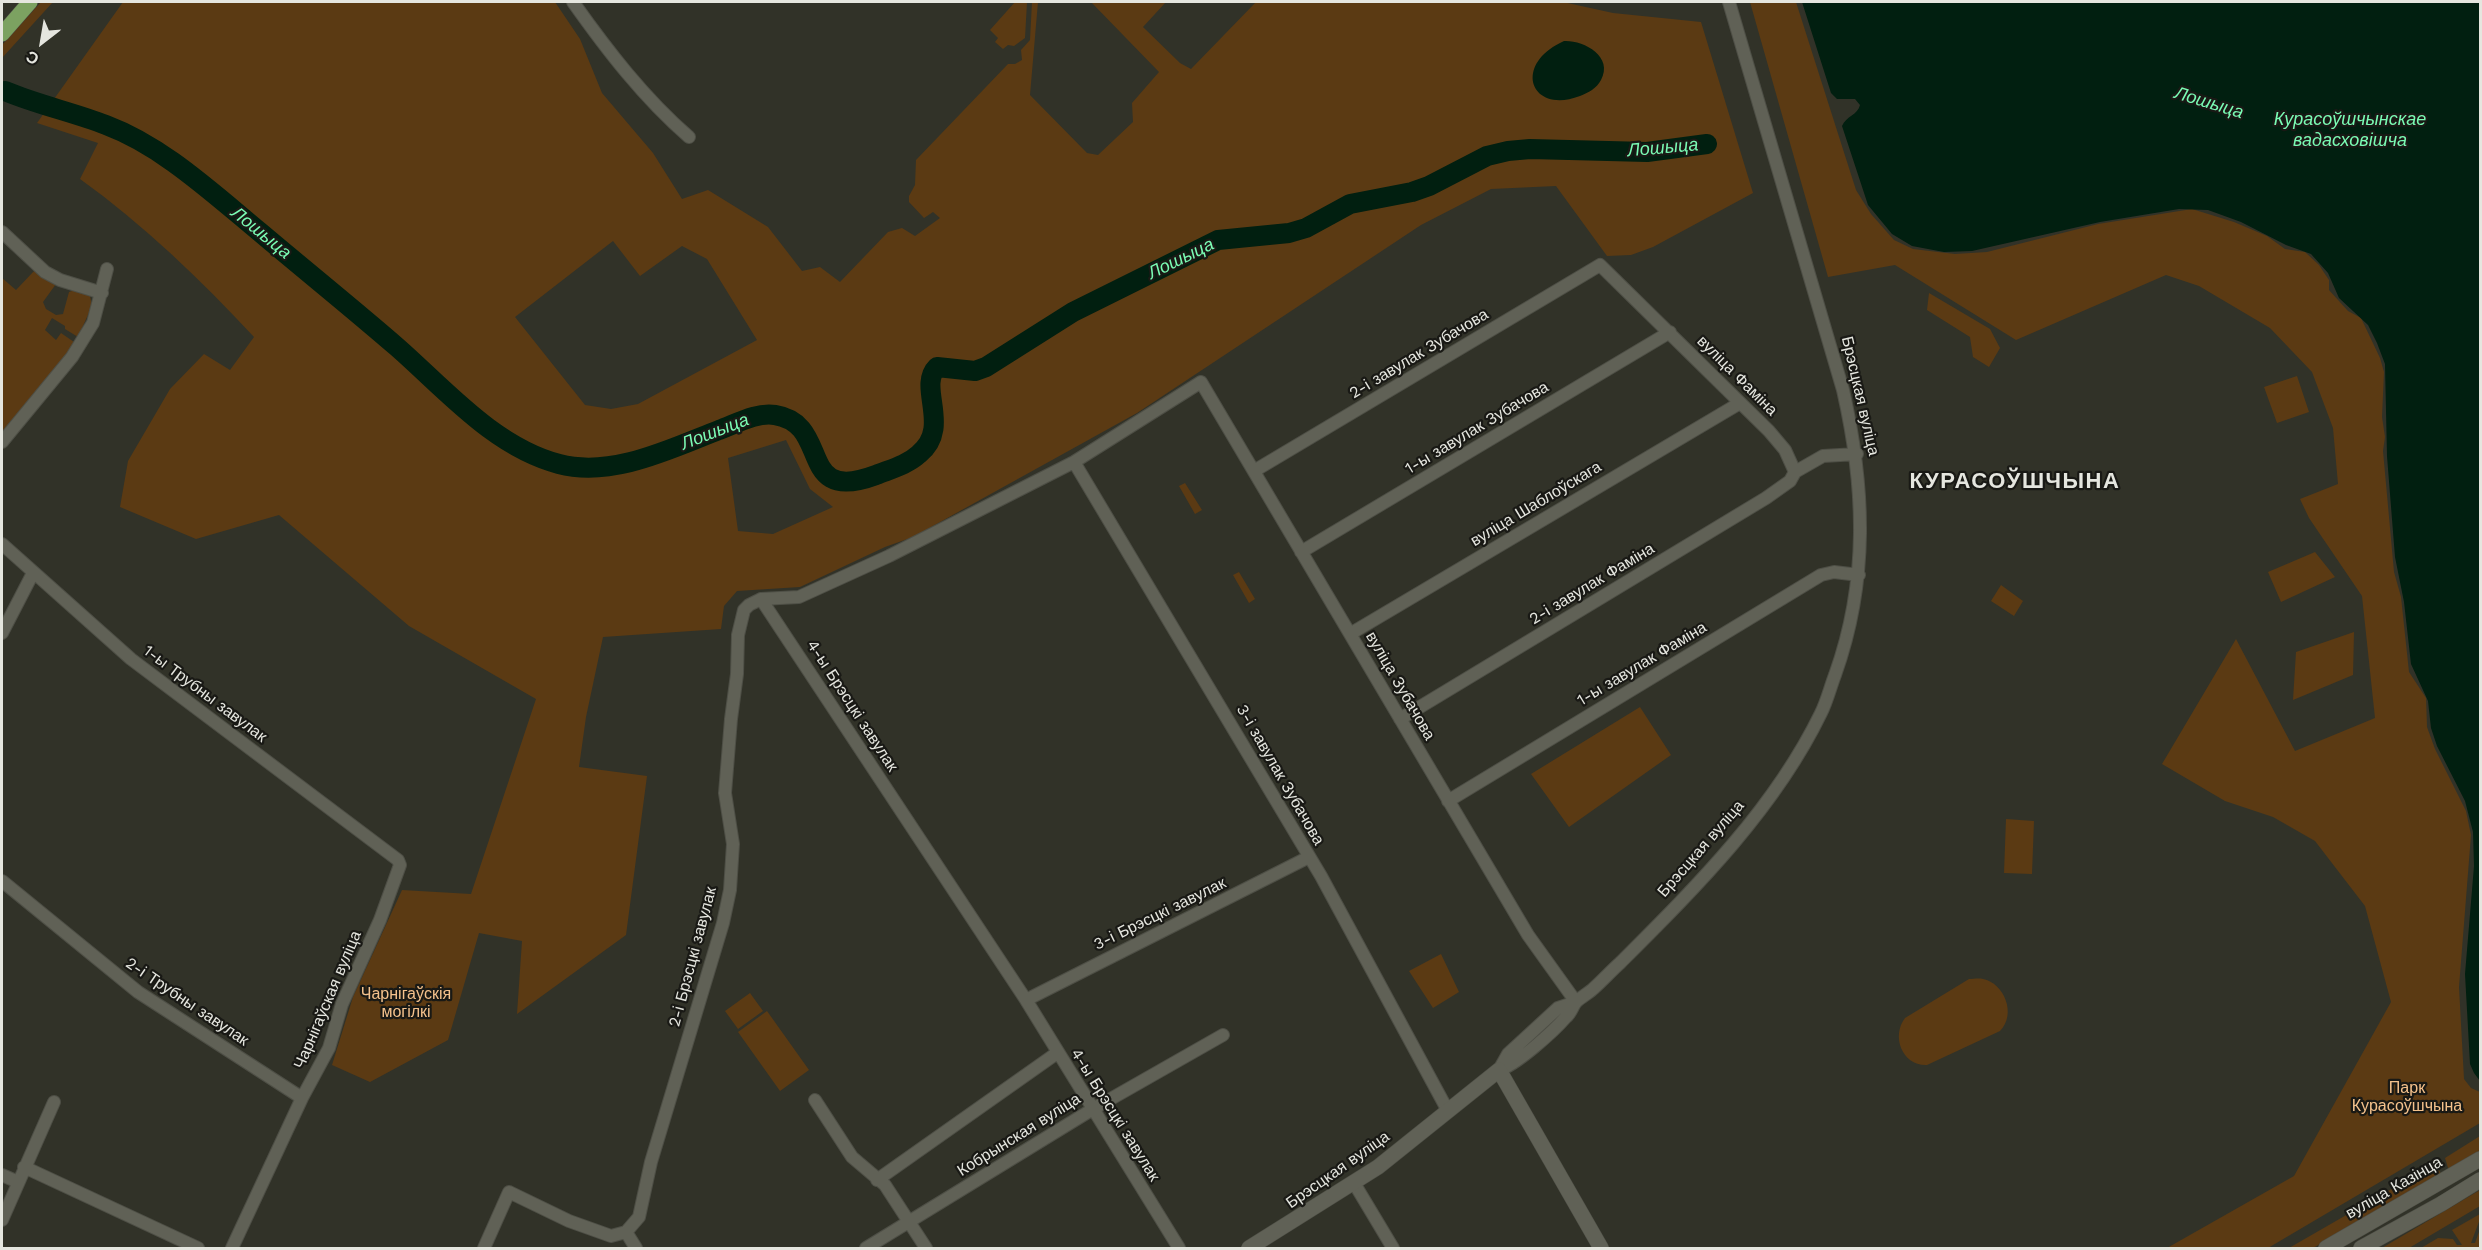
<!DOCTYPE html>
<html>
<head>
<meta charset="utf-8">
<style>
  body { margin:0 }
  #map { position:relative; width:2482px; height:1250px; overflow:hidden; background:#313228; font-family:"Work Sans",sans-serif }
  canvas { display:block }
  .frame { position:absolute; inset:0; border:3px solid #e5e6df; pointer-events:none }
  .north { position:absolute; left:12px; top:12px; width:60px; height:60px; -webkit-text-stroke:4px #191915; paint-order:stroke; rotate:211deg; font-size:16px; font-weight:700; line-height:24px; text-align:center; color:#e5e6df }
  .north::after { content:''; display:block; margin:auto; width:21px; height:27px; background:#e5e6df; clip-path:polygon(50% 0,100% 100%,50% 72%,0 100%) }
</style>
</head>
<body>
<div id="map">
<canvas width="2482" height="1250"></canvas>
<div class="frame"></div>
<div class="north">С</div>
</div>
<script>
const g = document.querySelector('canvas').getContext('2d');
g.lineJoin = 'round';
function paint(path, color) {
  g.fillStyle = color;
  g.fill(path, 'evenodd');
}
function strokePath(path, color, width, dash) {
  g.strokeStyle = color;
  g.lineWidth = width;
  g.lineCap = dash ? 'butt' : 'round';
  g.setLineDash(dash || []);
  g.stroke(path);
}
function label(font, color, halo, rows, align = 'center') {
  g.font = font + ' "Work Sans",sans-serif';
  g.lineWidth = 4.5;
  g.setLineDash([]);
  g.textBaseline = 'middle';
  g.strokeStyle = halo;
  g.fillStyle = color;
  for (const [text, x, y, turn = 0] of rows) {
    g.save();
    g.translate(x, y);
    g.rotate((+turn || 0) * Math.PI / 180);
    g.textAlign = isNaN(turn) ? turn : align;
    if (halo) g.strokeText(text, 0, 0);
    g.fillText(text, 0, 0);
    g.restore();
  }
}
const green = new Path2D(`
  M 41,2 L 53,2 L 2,58 L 2,45 Z
  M 123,2 L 555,2 L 580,39 L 602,93 L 653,153 L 682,199 L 708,190 L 768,227 L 802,271 L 820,267 L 840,282 L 888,232 L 902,228 L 915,236 L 940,218 L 933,212 L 924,218 L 909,202 L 909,196 L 915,185 L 916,160 L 1008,64 L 1015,64 L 1022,60 L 1021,50 L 1030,40 L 1032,2 L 1038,2 L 1030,95 L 1087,153 L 1098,155 L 1133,122 L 1132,103 L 1159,72 L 1091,2 L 1166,2 L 1143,27 L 1180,63 L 1191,69 L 1256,2 L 1563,2 L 1613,13 L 1701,22 L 1753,193 L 1653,247 L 1631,255 L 1607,256 L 1556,186 L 1491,189 L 1421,225 L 1137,413 L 913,537 L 885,547 L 800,587 L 737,591 L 724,606 L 721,629 L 603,637 L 586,717 L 579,767 L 647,776 L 626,935 L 517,1014 L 522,941 L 479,933 L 448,1040 L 370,1082 L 332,1065 L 353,997 L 402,890 L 471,894 L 536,699 L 409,626 L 279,515 L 196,539 L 120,507 L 128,461 L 170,389 L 204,354 L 230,370 L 254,337 C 200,279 144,225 80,179 L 98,143 L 37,123 ZM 613,241 L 640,276 L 682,246 L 707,259 L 757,340 L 638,404 L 611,409 L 585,405 L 515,317 ZM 786,440 L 810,489 L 833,507 L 773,534 L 738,531 L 728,458 Z
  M 1015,2 L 1027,2 L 1025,38 L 1014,46 L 1008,45 L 1003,49 L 995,42 L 998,38 L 990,30 Z
  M 1750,2 L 1796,2 L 1856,190 L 1871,214 L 1894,240 L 1913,249 L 1955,254 L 1987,252 L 2098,224 L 2192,209 L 2234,222 L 2267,236 L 2285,249 L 2305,252 L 2319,265 L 2329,280 L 2329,290 L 2348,311 L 2361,318 L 2380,358 L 2384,372 L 2382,417 L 2385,437 L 2383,451 L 2394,572 L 2401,597 L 2409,672 L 2426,698 L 2427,727 L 2435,749 L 2466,811 L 2471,835 L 2459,987 L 2464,1079 L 2471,1088 L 2480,1092 L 2480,1123 L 2268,1248 L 2167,1248 L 2294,1176 L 2391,1002 L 2365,906 L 2315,841 L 2273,817 L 2225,801 L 2162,764 L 2236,639 L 2295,751 L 2375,718 L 2362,596 L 2309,518 L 2300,499 L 2338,484 L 2333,428 L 2312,372 L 2270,328 L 2199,286 L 2166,275 L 2016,340 L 1895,265 L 1828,277 Z
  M 35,270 L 56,284 L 43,302 L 46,309 L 56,315 L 63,314 L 69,292 L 75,290 L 90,296 L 92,306 L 78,337 L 65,329 L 65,326 L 52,318 L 45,330 L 56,340 L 61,333 L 74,342 L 69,353 L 2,435 L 2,278 L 16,290 Z
  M 1929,293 L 1990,329 L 2000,348 L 1989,367 L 1973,357 L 1970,337 L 1927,310 Z
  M 2297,376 L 2309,412 L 2277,423 L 2264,387 Z
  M 1185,483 L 1202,510 L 1195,514 L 1179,486 Z
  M 2315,552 L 2335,577 L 2281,602 L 2268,572 Z
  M 1239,572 L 1255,599 L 1249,603 L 1233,575 Z
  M 2001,585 L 2023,601 L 2014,616 L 1991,601 Z
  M 2354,632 L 2353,675 L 2293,700 L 2296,652 Z
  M 1640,707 L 1671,755 L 1569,827 L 1531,774 Z
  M 2006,819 L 2034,821 L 2032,874 L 2004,873 Z
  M 1441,954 L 1459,992 L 1433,1008 L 1409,971 Z
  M 1969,979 C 1973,979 1979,978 1983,979 C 2004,983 2017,1014 2000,1031 L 1927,1065 C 1902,1066 1891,1036 1905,1018 Z
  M 750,993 L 763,1011 L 738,1029 L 725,1011 Z
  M 767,1011 L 809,1070 L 780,1091 L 738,1032 Z
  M 2480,1136 L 2480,1151 L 2449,1171 L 2445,1158 Z
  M 2435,1164 L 2442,1175 L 2313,1248 L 2289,1248 Z
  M 2480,1190 L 2480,1206 L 2409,1248 L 2382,1248 Z
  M 2480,1214 L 2480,1219 L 2471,1243 L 2475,1243 L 2480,1229 L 2480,1248 L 2421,1248 L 2438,1238 L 2453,1239 L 2457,1245 L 2462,1245 L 2452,1230 Z`);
const water = new Path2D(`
  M 1802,2 L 2480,2 L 2480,1081 L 2474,1073 L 2470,1064 L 2465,974 L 2474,866 L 2473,832 L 2465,801 L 2437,746 L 2431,728 L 2428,701 L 2411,664 L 2404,602 L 2395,557 L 2387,456 L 2385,364 L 2377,343 L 2368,325 L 2339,298 L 2328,273 L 2311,254 L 2286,245 L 2241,222 L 2208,210 L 2179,209 L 2100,222 L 1972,251 L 1944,252 L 1912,246 L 1892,234 L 1868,205 L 1842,126 C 1846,116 1858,115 1860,105 L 1855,99 L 1837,99 L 1831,93 Z
  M 1564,41 C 1583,40 1614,56 1601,80 C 1597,88 1588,93 1580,96 C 1530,115 1512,64 1564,41 Z`);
const river = new Path2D(`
  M 5,91 C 38,105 73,112 106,125 C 130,134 152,147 173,162 C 204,184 232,209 261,233 C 306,271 352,308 397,347 C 445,389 494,447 559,464 C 612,478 670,449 719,430 C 736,424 756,412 775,415 C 833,424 795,505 876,475 C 891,469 907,465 919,454 C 952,427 917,387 937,367 L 975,371 L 986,367 L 1073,312 L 1218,240 L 1289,233 L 1306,228 L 1350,204 L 1412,192 L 1429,186 L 1487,156 L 1508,151 L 1530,149 L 1647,152 L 1707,144`);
const street = new Path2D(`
  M 573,2 C 607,50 644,98 689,137
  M 2,232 L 45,272 L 60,280 L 102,293
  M 2,442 L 72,357 L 93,323 L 107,269
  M 1074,462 L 1321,876 L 1448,1111
  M 1254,471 L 1600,265 L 1769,431 L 1785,450 L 1795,472 L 1823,456 L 1857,454
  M 2,544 L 131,659 L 398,860 L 400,865 L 380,920 L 342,1004 L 329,1048 L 302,1098 L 232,1248
  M 1301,552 L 1670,332
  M 2,633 L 33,573
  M 1350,634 L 1740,403
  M 1400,719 L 1766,498 L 1790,481 L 1795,472
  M 1448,801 L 1821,575 L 1834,572 L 1859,575
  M 2,881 L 138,992 L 302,1098
  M 1026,1000 L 1309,857
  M 1499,1070 C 1516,1065 1553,1032 1566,1017 C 1571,1013 1572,1007 1576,1002 C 1581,997 1589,993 1594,988 C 1603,980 1611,971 1620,963 C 1695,888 1774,810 1821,713 C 1827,701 1830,688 1835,675 C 1869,580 1865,487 1843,390 L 1729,2
  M 1499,1070 L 1508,1054 L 1558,1008 L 1576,1002
  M 815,1100 L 852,1157 L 885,1185 L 926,1248
  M 24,1167 L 198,1248
  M 2,1175 L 18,1182
  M 877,1180 L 1057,1053
  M 1354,1183 L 1393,1248
  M 2,1220 L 54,1102
  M 484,1248 L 509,1192 L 569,1221 L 611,1236 L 626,1232
  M 636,1248 L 626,1232 L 639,1217 L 651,1162 L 723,923 L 730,890 L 733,844 L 725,793 L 731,719 L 737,674 L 738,635 L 744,610 L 749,605 L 761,599
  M 866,1248 L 1093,1109 L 1223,1035
  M 1179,1248 L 1026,1000 L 761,599 L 799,597 L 889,556 L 1074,462 L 1201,382 L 1528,935 L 1576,1002`);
const secondary = new Path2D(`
  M 1249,1248 L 1378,1167 L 1499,1070 L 1601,1248
  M 2326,1248 L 2480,1159
  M 2361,1248 L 2441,1204 L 2480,1180`);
const primary = new Path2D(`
  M 2,34 L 30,2`);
const streetNames = [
  ["2-і завулак Зубачова",1419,354,-31],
  ["вуліца Фаміна",1737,376,45],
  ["Брэсцкая вуліца",1860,396,77],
  ["1-ы завулак Зубачова",1477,428,-31],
  ["вуліца Шаблоўскага",1536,504,-31],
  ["2-і завулак Фаміна",1592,584,-31],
  ["1-ы завулак Фаміна",1642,664,-31],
  ["вуліца Зубачова",1400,686,60],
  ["1-ы Трубны завулак",205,694,37],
  ["4-ы Брэсцкі завулак",852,706,57],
  ["3-і завулак Зубачова",1280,775,60],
  ["Брэсцкая вуліца",1701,849,-49],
  ["3-і Брэсцкі завулак",1160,914,-26],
  ["2-і Брэсцкі завулак",693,957,-75],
  ["Чарнігаўская вуліца",328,1000,-67],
  ["2-і Трубны завулак",187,1002,34],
  ["4-ы Брэсцкі завулак",1115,1115,58],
  ["Кобрынская вуліца",1019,1135,-32],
  ["Брэсцкая вуліца",1338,1170,-35],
  ["вуліца Казінца",2394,1188,-30]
];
const parkNames = [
  ["Чарнігаўскія",406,994],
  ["могілкі",406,1012],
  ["Парк",2407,1088],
  ["Курасоўшчына",2407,1106]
];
const waterNames = [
  ["Лошыца",2209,103,17],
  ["Курасоўшчынскае",2350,120],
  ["вадасховішча",2350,141],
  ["Лошыца",1663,148,-5],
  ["Лошыца",261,233,39],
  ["Лошыца",1181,259,-26],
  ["Лошыца",715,432,-21]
];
const districtNames = [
  ["КУРАСОЎШЧЫНА",2015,482]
];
paint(green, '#5b3a13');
paint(water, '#011f10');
strokePath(river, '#011f10', 20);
strokePath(street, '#4e4f46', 14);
strokePath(secondary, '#4e4f46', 16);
strokePath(primary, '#4e4f46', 16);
strokePath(street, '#606156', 12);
strokePath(secondary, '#606156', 15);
strokePath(primary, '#7ca261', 15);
label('16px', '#e5e6df', '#191915', streetNames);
label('16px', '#f5c28c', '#191915', parkNames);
label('italic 18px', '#7afbb4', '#191915', waterNames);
g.letterSpacing = '1.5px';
label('bold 22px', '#e5e6df', '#191915', districtNames);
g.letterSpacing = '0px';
</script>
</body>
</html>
